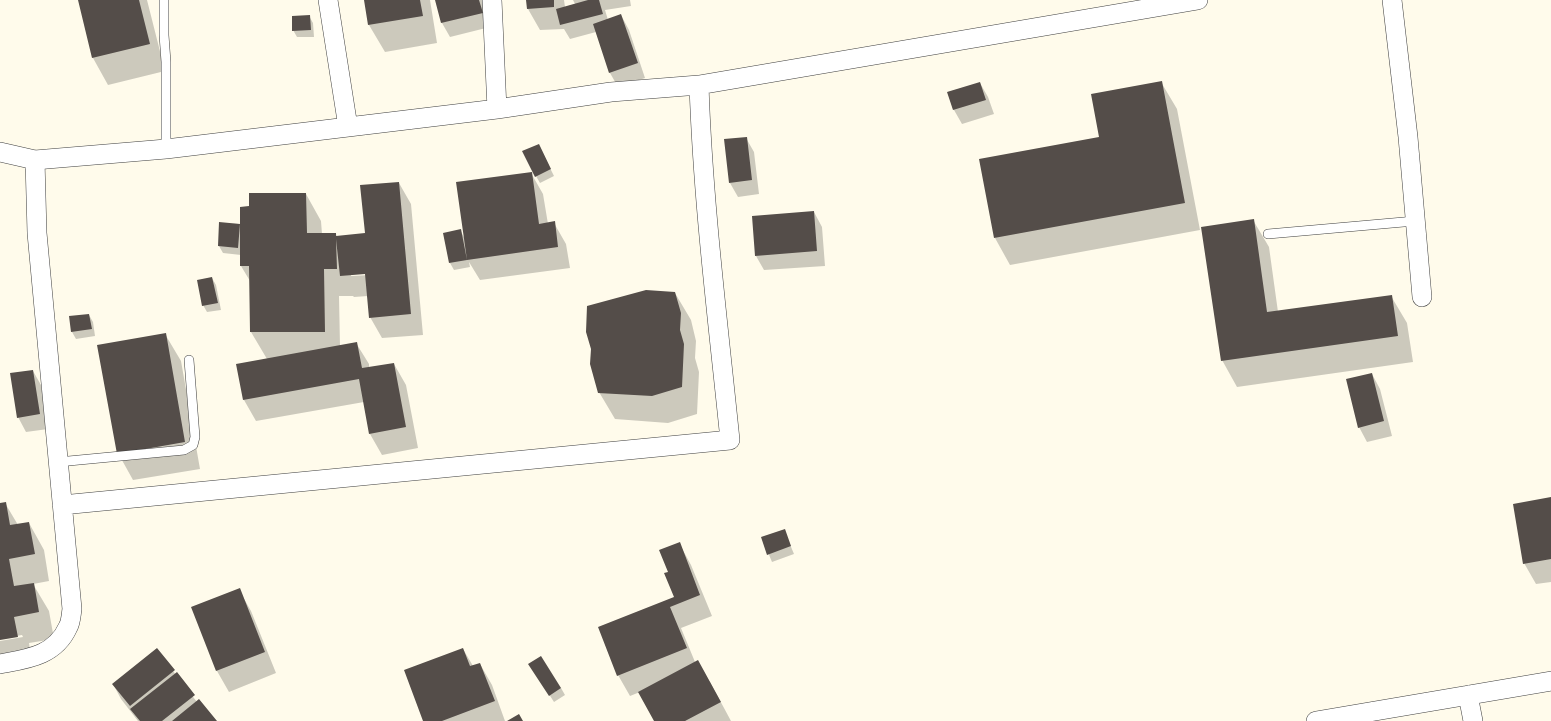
<!DOCTYPE html>
<html>
<head>
<meta charset="utf-8">
<style>
  body { margin:0 }
  canvas { display:block; background:#fffbeb }
</style>
</head>
<body>
<canvas width="1551" height="721"></canvas>
<script>
const g = document.querySelector('canvas').getContext('2d');
g.lineJoin = 'round';
function paint(path, color) {
  g.fillStyle = color;
  g.fill(path, 'evenodd');
}
function strokePath(path, color, width, dash) {
  g.strokeStyle = color;
  g.lineWidth = width;
  g.lineCap = dash ? 'butt' : 'round';
  g.setLineDash(dash || []);
  g.stroke(path);
}
const shadow = new Path2D(`
  M 79,0 L 147,0 L 165,71 L 108,85 L 93,58 Z
  M 365,0 L 430,0 L 437,43 L 385,52 L 369,25 Z
  M 436,0 L 483,0 L 490,27 L 450,37 L 442,23 Z
  M 527,0 L 564,0 L 565,7 L 575,4 L 573,0 L 630,0 L 631,6 L 605,10 L 608,20 L 621,15 L 629,30 L 645,78 L 618,87 L 610,73 L 596,32 L 570,39 L 564,29 L 540,30 L 528,9 Z
  M 309,16 L 313,23 L 314,37 L 297,37 L 293,30 Z
  M 1161,82 L 1177,109 L 1200,230 L 1010,265 L 995,238 Z
  M 980,83 L 988,97 L 994,114 L 962,124 L 954,110 L 948,92 Z
  M 746,138 L 754,152 L 759,194 L 738,197 L 730,183 Z
  M 542,152 L 554,176 L 540,183 L 536,176 Z
  M 531,173 L 543,194 L 548,224 L 554,223 L 566,244 L 570,268 L 480,280 L 469,262 L 470,267 L 454,270 L 450,263 L 444,234 L 460,230 L 465,239 Z
  M 399,183 L 411,204 L 423,335 L 382,338 L 370,317 L 368,296 L 354,297 L 353,296 L 339,296 L 340,346 L 356,343 L 369,364 L 369,368 L 394,364 L 406,385 L 418,448 L 382,455 L 370,434 L 364,402 L 256,421 L 244,400 L 238,365 L 267,359 L 251,332 L 250,281 L 241,266 L 241,255 L 223,253 L 219,246 L 220,223 L 239,224 L 241,228 L 250,207 L 306,194 L 321,221 L 322,234 L 336,234 L 337,237 L 366,234 ZM 370,273 L 370,275 L 351,276 L 351,274 Z
  M 814,212 L 822,227 L 825,266 L 764,270 L 756,256 Z
  M 1253,220 L 1269,247 L 1278,312 L 1391,296 L 1407,323 L 1413,362 L 1237,387 L 1222,360 Z
  M 212,278 L 216,285 L 221,310 L 207,312 L 203,305 Z
  M 675,293 L 691,320 L 696,341 L 695,358 L 699,372 L 697,414 L 668,423 L 615,419 L 599,392 Z
  M 89,315 L 93,322 L 95,336 L 76,339 L 72,332 L 70,317 Z
  M 165,334 L 181,361 L 200,469 L 133,480 L 118,453 Z
  M 33,371 L 41,385 L 48,429 L 26,432 L 18,417 Z
  M 1372,374 L 1380,389 L 1392,436 L 1367,442 L 1359,427 Z
  M 1551,498 L 1551,582 L 1536,584 L 1524,563 Z
  M 5,503 L 18,525 L 29,523 L 44,550 L 49,581 L 33,584 L 49,611 L 54,639 L 29,643 L 32,664 L 0,669 L 0,641 L 23,637 L 22,635 L 0,639 L 0,504 Z
  M 784,530 L 794,554 L 772,562 L 762,538 Z
  M 679,543 L 691,565 L 712,616 L 681,628 L 695,662 L 710,682 L 731,721 L 655,721 L 640,692 L 630,696 L 618,675 L 675,598 L 669,572 Z
  M 239,590 L 251,611 L 276,673 L 229,692 L 217,671 L 192,608 Z
  M 156,649 L 197,702 L 216,721 L 138,721 L 121,699 L 113,684 Z
  M 463,649 L 473,666 L 480,664 L 492,685 L 505,721 L 424,721 Z
  M 534,671 L 561,688 L 565,695 L 554,702 Z`);
const building = new Path2D(`
  M 78,0 L 139,0 L 150,44 L 92,58 Z
  M 364,0 L 420,0 L 423,16 L 368,25 Z
  M 435,0 L 479,0 L 483,13 L 441,23 Z
  M 526,0 L 554,0 L 554,7 L 527,9 Z
  M 588,0 L 599,0 L 603,14 L 560,25 L 556,9 Z
  M 621,14 L 638,63 L 609,73 L 593,24 Z
  M 310,15 L 311,30 L 292,31 L 292,16 Z
  M 1162,81 L 1185,203 L 994,238 L 979,159 L 1099,137 L 1091,94 Z
  M 980,82 L 986,100 L 953,110 L 947,92 Z
  M 747,137 L 752,180 L 729,183 L 724,139 Z
  M 539,144 L 551,169 L 535,177 L 522,151 Z
  M 532,172 L 539,224 L 555,221 L 558,247 L 467,260 L 456,182 Z
  M 399,182 L 411,314 L 369,318 L 365,274 L 340,276 L 336,239 L 337,269 L 324,269 L 325,332 L 250,332 L 249,266 L 240,266 L 240,207 L 249,206 L 249,193 L 306,193 L 307,233 L 336,233 L 336,236 L 365,233 L 360,185 Z
  M 814,211 L 817,251 L 755,256 L 752,216 Z
  M 1254,219 L 1267,312 L 1392,295 L 1398,336 L 1221,361 L 1201,227 Z
  M 219,222 L 240,224 L 238,248 L 218,246 Z
  M 461,229 L 467,260 L 449,263 L 443,233 Z
  M 212,277 L 218,303 L 202,306 L 197,280 Z
  M 646,290 L 675,292 L 681,313 L 680,330 L 684,344 L 682,387 L 652,396 L 598,393 L 590,364 L 591,349 L 586,332 L 587,306 Z
  M 89,314 L 92,329 L 71,332 L 69,316 Z
  M 166,333 L 185,442 L 117,454 L 97,345 Z
  M 357,342 L 362,368 L 394,363 L 406,427 L 369,434 L 359,379 L 243,400 L 236,364 Z
  M 33,370 L 40,414 L 17,418 L 10,373 Z
  M 1372,373 L 1384,421 L 1358,428 L 1346,379 Z
  M 1551,497 L 1551,559 L 1523,564 L 1513,504 Z
  M 6,502 L 10,525 L 29,522 L 35,554 L 9,559 L 14,586 L 34,583 L 39,612 L 14,617 L 18,637 L 0,640 L 0,503 Z
  M 785,529 L 791,546 L 767,555 L 761,537 Z
  M 680,542 L 700,595 L 670,607 L 687,648 L 617,676 L 598,627 L 674,597 L 664,573 L 668,572 L 659,550 Z
  M 240,588 L 265,652 L 216,671 L 191,607 Z
  M 157,648 L 175,670 L 130,706 L 112,684 Z
  M 463,648 L 470,666 L 480,663 L 495,701 L 442,721 L 423,721 L 404,670 Z
  M 541,656 L 561,688 L 549,696 L 528,664 Z
  M 698,660 L 721,702 L 685,721 L 654,721 L 638,692 Z
  M 177,672 L 195,695 L 162,721 L 140,721 L 130,709 Z
  M 199,699 L 217,721 L 172,721 Z
  M 519,714 L 523,721 L 507,721 Z`);
const lane = new Path2D(`
  M 164,0 L 164,35 L 166,62 L 166,149
  M 1268,234 L 1415,221
  M 58,462 L 184,450 L 193,445 L 195,437 L 189,360`);
const street = new Path2D(`
  M 328,0 L 348,127
  M 1392,0 L 1408,137 L 1422,297
  M 699,85 L 1198,0
  M 0,152 L 35,160 L 166,149 L 497,109 L 492,0
  M 62,505 L 730,440 C 718,322 703,204 699,85 L 611,92 L 497,109
  M 0,664 C 27,659 55,656 68,627 C 71,622 71,615 72,609 L 37,233 L 35,160
  M 1468,695 L 1473,721
  M 1316,721 L 1551,681`);
paint(shadow, '#0003');
paint(building, '#544d49');
strokePath(lane, '#3f3f3f', 10);
strokePath(street, '#3f3f3f', 20);
strokePath(lane, '#fff', 9);
strokePath(street, '#fff', 19);
</script>
</body>
</html>
